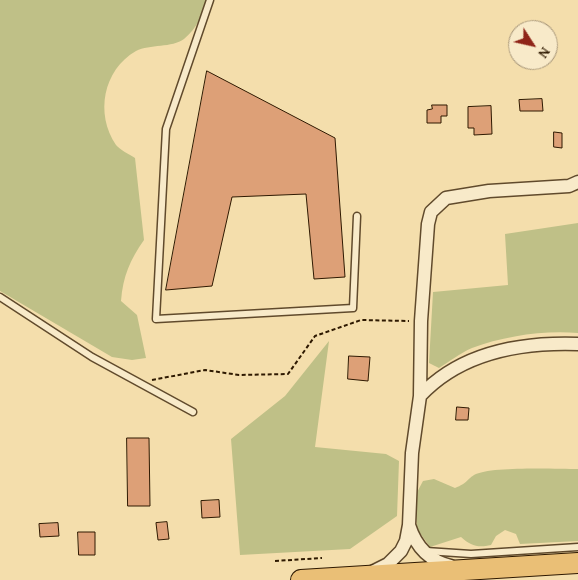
<!DOCTYPE html>
<html>
<head>
<meta charset="utf-8">
<style>
  body { margin:0 }
  #map { position:relative; width:578px; height:580px; overflow:hidden; background:#f4deac; font-family:"Gentium Book Plus",serif }
  canvas { display:block }
  .north { position:absolute; left:508px; top:20px; width:50px; height:50px; box-sizing:border-box; background:#f8eac9; border:1px solid #a79679; border-radius:50%; rotate:125deg; font-size:14px; font-weight:700; line-height:20px; text-align:center; color:#2e1901 }
  .north::after { content:''; display:block; margin:auto; width:18px; height:22px; background:#8f2418; clip-path:polygon(50% 0,100% 100%,50% 72%,0 100%) }
</style>
</head>
<body>
<div id="map">
<canvas width="578" height="580"></canvas>
<div class="north">N</div>
</div>
<script>
const g = document.querySelector('canvas').getContext('2d');
g.lineJoin = 'round';
function paint(path, color) {
  g.fillStyle = color;
  g.fill(path, 'evenodd');
}
function strokePath(path, color, width, dash) {
  g.strokeStyle = color;
  g.lineWidth = width;
  g.lineCap = dash ? 'butt' : 'round';
  g.setLineDash(dash || []);
  g.stroke(path);
}
const green = new Path2D(`
  M 0,0 L 207,0 C 202,16 197,28 184,39 C 172,48 150,44 136,51 C 103,70 95,114 116,145 C 120,150 129,154 135,158 L 144,240 C 130,260 123,276 121,301 L 137,315 L 146,358 L 132,360 L 112,357 L 0,291 Z
  M 578,223 L 578,333 C 544,330 504,336 472,348 C 460,353 449,362 439,368 L 429,363 L 433,292 L 508,285 L 505,234 Z
  M 329,341 L 315,447 L 386,454 L 399,461 L 397,516 L 350,549 L 240,555 L 231,439 L 285,396 Z
  M 578,469 L 578,541 L 520,544 L 516,534 L 505,530 L 496,536 L 491,545 C 478,548 471,546 461,537 L 430,547 L 417,529 L 415,496 L 423,481 L 434,479 L 455,488 C 468,483 466,480 474,475 C 490,466 556,469 578,469 Z`);
const building = new Path2D(`
  M 207,71 L 335,138 L 345,277 L 314,279 L 306,194 L 232,197 L 212,286 L 166,290 Z
  M 542,99 L 543,111 L 520,111 L 519,100 Z
  M 432,105 L 447,105 L 447,116 L 441,116 L 441,123 L 427,123 L 427,110 L 432,109 Z
  M 491,106 L 492,134 L 474,135 L 474,128 L 468,128 L 468,107 Z
  M 554,132 L 562,133 L 562,148 L 554,147 Z
  M 349,356 L 370,357 L 368,381 L 348,379 Z
  M 457,407 L 469,408 L 468,420 L 456,420 Z
  M 127,438 L 149,438 L 150,506 L 128,506 Z
  M 219,500 L 220,517 L 202,518 L 201,501 Z
  M 167,522 L 169,539 L 158,540 L 156,523 Z
  M 58,523 L 59,536 L 40,537 L 39,524 Z
  M 78,532 L 95,532 L 95,555 L 79,555 Z`);
const path = new Path2D(`
  M 152,380 L 205,370 L 239,375 L 288,374 L 315,336 L 361,320 L 409,321
  M 275,561 L 322,558`);
const service = new Path2D(`
  M 210,0 L 166,129 L 156,319 L 353,308 L 357,216
  M 0,297 L 92,357 L 193,412
  M 426,551 L 471,554 L 578,547`);
const minor = new Path2D(`
  M 420,396 C 461,352 520,342 578,344
  M 409,525 C 416,547 429,561 451,566
  M 372,572 L 388,564 L 401,551 L 406,541 L 409,525 L 412,453 L 420,396 L 421,321 L 428,224 L 431,212 L 446,198 L 489,191 L 569,186 L 578,182`);
const trunk = new Path2D(`
  M 301,580 L 578,563`);
paint(green, '#bfc087');
paint(building, '#dda077');
strokePath(building, '#2e1901', 1);
strokePath(service, '#604a2c', 9);
strokePath(minor, '#604a2c', 15);
strokePath(trunk, '#2e1901', 22);
strokePath(path, '#2e1901', 2, [4, 2.5]);
strokePath(service, '#f8eac9', 6);
strokePath(minor, '#f8eac9', 12);
strokePath(trunk, '#eabf76', 20);
</script>
</body>
</html>
